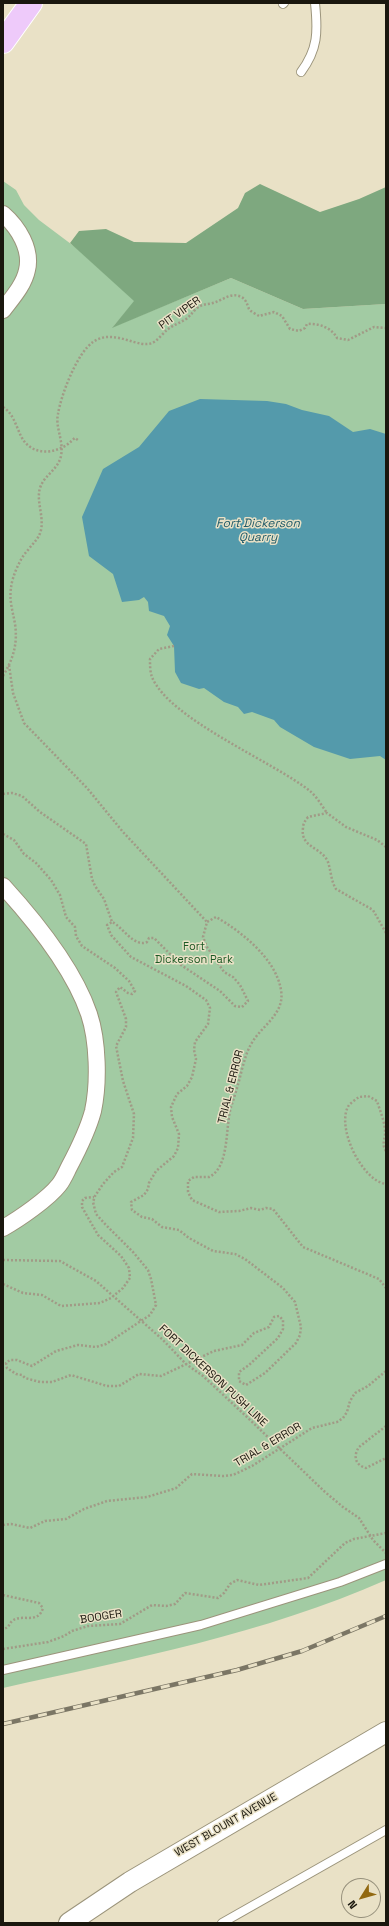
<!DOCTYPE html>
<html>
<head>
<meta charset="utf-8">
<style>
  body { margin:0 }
  #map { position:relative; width:389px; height:1926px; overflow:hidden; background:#e9e1c6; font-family:"Space Grotesk",sans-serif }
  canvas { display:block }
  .frame { position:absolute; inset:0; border:4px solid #1a170e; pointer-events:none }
  .north { position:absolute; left:341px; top:1878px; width:40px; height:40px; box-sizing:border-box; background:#e9e1c6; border:1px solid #96907c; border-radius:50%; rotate:233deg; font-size:11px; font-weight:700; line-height:16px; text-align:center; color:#1a170e }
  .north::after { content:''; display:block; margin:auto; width:14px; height:18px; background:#926911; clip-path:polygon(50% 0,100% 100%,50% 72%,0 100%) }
</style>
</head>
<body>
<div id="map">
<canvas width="389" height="1926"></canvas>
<div class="frame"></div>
<div class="north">N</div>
</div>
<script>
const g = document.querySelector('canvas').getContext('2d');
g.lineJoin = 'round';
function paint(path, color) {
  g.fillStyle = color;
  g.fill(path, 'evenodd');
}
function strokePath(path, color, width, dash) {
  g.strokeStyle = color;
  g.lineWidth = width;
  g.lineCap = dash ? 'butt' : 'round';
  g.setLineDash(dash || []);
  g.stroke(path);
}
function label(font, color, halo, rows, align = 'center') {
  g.font = font + ' "Space Grotesk",sans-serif';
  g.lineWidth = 3;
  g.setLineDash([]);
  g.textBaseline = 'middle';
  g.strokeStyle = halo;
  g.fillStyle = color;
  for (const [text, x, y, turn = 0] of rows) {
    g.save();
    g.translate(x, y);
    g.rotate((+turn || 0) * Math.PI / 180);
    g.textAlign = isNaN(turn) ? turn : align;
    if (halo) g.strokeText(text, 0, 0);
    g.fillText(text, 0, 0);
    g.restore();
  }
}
const green = new Path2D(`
  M 3,181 L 16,190 L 24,205 L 39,220 L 75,247 L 135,301 L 113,327 L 231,278 L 303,309 L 386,304 L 386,1580 C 264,1634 132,1659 3,1688 Z`);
const forest = new Path2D(`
  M 260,184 L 320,212 L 359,199 L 386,187 L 386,304 L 303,309 L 231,278 L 112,328 L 134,301 L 70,243 L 79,231 L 106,229 L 134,242 L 186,243 L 238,208 L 245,193 Z`);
const water = new Path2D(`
  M 200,399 L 267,401 L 286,404 L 302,410 L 329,416 L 353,432 L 370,429 L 386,434 L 386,760 L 380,756 L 350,759 L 314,747 L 280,727 L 274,720 L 252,712 L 244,714 L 238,707 L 224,702 L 204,688 L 199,689 L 181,683 L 175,672 L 174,646 L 167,635 L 170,626 L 164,616 L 149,611 L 148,602 L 144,597 L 139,600 L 122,602 L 113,574 L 89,556 L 82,517 L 103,469 L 139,447 L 169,411 Z`);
const path = new Path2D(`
  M 3,407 C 13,413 16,426 21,436 C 29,453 48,455 63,447 C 68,445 71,441 75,438 L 79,441
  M 174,646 L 159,649 L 150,659 C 150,665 150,672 152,677 C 169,719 272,761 310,791 C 317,797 322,806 327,813
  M 9,665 L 13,693 L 24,723 L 87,788 L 123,832 L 207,922
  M 3,676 C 13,659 18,644 15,624 C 13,612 9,601 11,588 C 12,577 20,558 28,550 C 33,543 39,539 41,530 C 44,516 36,501 40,488 C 44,475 58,470 61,456 C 64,441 55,427 58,414 C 61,395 77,353 93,342 C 114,327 140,351 154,342 C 159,339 163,333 167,330 C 173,325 180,323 186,319 C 190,316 192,313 196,309 C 202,303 209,305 216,302 C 224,299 232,292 241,297 C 246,299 247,304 249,309 C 251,312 256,314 259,316 L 274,312 L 282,316 L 290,329 L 299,331 L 305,328 L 307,324 C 319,323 332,328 337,338 L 348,340 L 374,327 L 386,328
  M 3,794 L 12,793 L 22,796 L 40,812 L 86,844 L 92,879 L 95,886 L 104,899 L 112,922 C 122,926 134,948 147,942 L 149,938 L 154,938 L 181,965 L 220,991 L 235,1006 L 242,1007 L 248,1001 L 240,985 L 233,977 L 224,972 L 207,947 L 203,937 L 207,922 L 216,917 C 242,932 276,959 281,990 C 285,1013 264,1024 253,1041 C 247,1050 245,1059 242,1069 C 239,1082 235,1095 231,1107 C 225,1127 230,1167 209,1177 L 194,1177 L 188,1181 L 188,1192 L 192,1200 L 219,1212 L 239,1211 L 251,1208 L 260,1210 L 266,1208 L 273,1209 L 303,1247 L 379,1279 L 386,1288
  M 3,834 L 14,840 L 24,854 L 36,863 L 51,880 L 60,895 L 66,917 L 75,927 L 76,936 L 82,946 L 115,968 L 129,981 L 135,991 L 132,994 L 128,993 L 120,987 L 116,992 L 126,1019 L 126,1027 L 116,1046 L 123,1081 L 134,1114 L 133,1138 L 122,1167 L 114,1172 L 103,1184 L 95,1196 L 93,1202 L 96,1214 L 105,1224 L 133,1252 L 148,1270 L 151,1279 L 156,1305 L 150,1315 L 106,1344 L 96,1347 L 78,1345 L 56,1351 L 32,1366 L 17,1360 L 10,1360 L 6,1363 L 7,1368 L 16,1374 L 22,1375 L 25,1378 L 40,1382 L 52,1382 L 71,1375 L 107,1386 L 119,1386 L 139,1374 L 161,1376 L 214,1351 L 242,1345 L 254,1333 L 269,1327 L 274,1317 L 279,1316 L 283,1320 L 283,1329 L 278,1338 L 249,1365 L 239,1372 L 239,1381 L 246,1385 L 265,1373 L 296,1343 L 300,1335 L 301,1327 L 295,1302 L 283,1288 L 245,1259 L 235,1254 L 213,1251 L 189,1238 L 179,1230 L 162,1227 L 152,1219 L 142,1217 L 132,1210 L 131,1202 L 144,1195 L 148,1189 L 149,1183 L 156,1171 L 174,1156 L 178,1148 L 179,1134 L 172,1117 L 171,1107 L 177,1094 L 187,1086 L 192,1077 L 196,1059 L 194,1050 L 195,1042 L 208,1024 L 210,1008 L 206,1000 L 186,986 L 131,957 L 111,935 L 107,925 L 112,922
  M 386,847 L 377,840 L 346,827 L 327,813 L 308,817 C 305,821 303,824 303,828 C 300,848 322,847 328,862 C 331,871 331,881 336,889 L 373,910 L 386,933
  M 386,1151 C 382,1145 384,1142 385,1135 C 386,1124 380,1111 377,1101 L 368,1096 L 359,1097 C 356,1099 352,1102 349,1105 C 335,1126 362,1181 386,1184
  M 3,1260 L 60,1261 L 96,1281 L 162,1339 L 186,1364 L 203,1376 L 248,1418 L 325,1492 L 343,1507 L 359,1518 L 373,1540 L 386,1553
  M 3,1284 L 23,1293 L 42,1295 L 61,1306 L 100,1303 L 111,1298 L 123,1288 L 130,1278 L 129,1268 L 121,1256 L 98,1235 L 82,1207 L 82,1201 L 85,1198 L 94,1197
  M 386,1426 L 359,1447 C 353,1456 355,1465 366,1468 L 386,1458
  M 3,1525 L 11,1524 L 30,1528 L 45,1521 L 66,1519 L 84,1509 L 107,1501 L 147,1497 L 170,1490 L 176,1488 L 192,1474 L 224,1476 L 233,1475 L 252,1466 L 312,1428 L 337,1422 L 343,1418 L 347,1412 L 350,1401 L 355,1393 L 368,1386 L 386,1371
  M 3,1595 L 39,1603 L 43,1608 C 38,1625 22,1613 12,1621 C 9,1624 9,1628 3,1629
  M 3,1649 L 48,1642 L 64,1636 L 72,1631 L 88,1626 L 120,1624 L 152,1605 L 166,1606 L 175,1604 L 185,1593 L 218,1598 L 224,1593 L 230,1584 L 237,1580 L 259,1585 L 308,1578 L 345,1543 L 354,1539 L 386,1533`);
const service = new Path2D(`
  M 283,4 L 284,3
  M 301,72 C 318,49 318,32 315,3
  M 3,1670 L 201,1625 L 340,1582 L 386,1564
  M 222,1923 L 386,1830`);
const minor = new Path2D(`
  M 3,214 C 18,227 32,249 27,270 C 24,285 12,298 3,310
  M 3,886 C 34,920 74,970 89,1014 C 98,1041 99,1083 93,1111 C 88,1130 78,1150 69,1167 C 66,1173 63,1180 59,1185 C 48,1199 19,1219 3,1228`);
const tertiary = new Path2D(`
  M 69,1923 L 130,1882 L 386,1732`);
const trunk = new Path2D(`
  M 3,42 L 31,3`);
const rail = new Path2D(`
  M 3,1724 L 237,1670 L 302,1651 L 386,1616`);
const streetNames = [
  ["PIT VIPER",180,313,-35],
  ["TRIAL & ERROR",231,1087,-76],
  ["FORT DICKERSON PUSH LINE",213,1376,43],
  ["TRIAL & ERROR",268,1445,-31],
  ["BOOGER",101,1617,-9],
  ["WEST BLOUNT AVENUE",226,1825,-30]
];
const parkNames = [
  ["Fort",194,947],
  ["Dickerson Park",194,960]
];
const waterNames = [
  ["Fort Dickerson",258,524],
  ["Quarry",258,538]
];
paint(green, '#a2cba3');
paint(forest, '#7ea87f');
paint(water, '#549aab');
strokePath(service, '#9b947b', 10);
strokePath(minor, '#9b947b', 18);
strokePath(tertiary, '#9b947b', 22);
strokePath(trunk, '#fff', 24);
strokePath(path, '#a19a86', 2.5, [2, 2]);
strokePath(service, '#fff', 8);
strokePath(minor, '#fff', 16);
strokePath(tertiary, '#fff', 20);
strokePath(trunk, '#eecafa', 22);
strokePath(rail, '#7b7665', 4.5);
strokePath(rail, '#e9e1c6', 3, [9]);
label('11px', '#1a170e', '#e9e1c6', streetNames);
label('11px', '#1c5924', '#e9e1c6', parkNames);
label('italic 12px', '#215b68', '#e9e1c6', waterNames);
</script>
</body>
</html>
